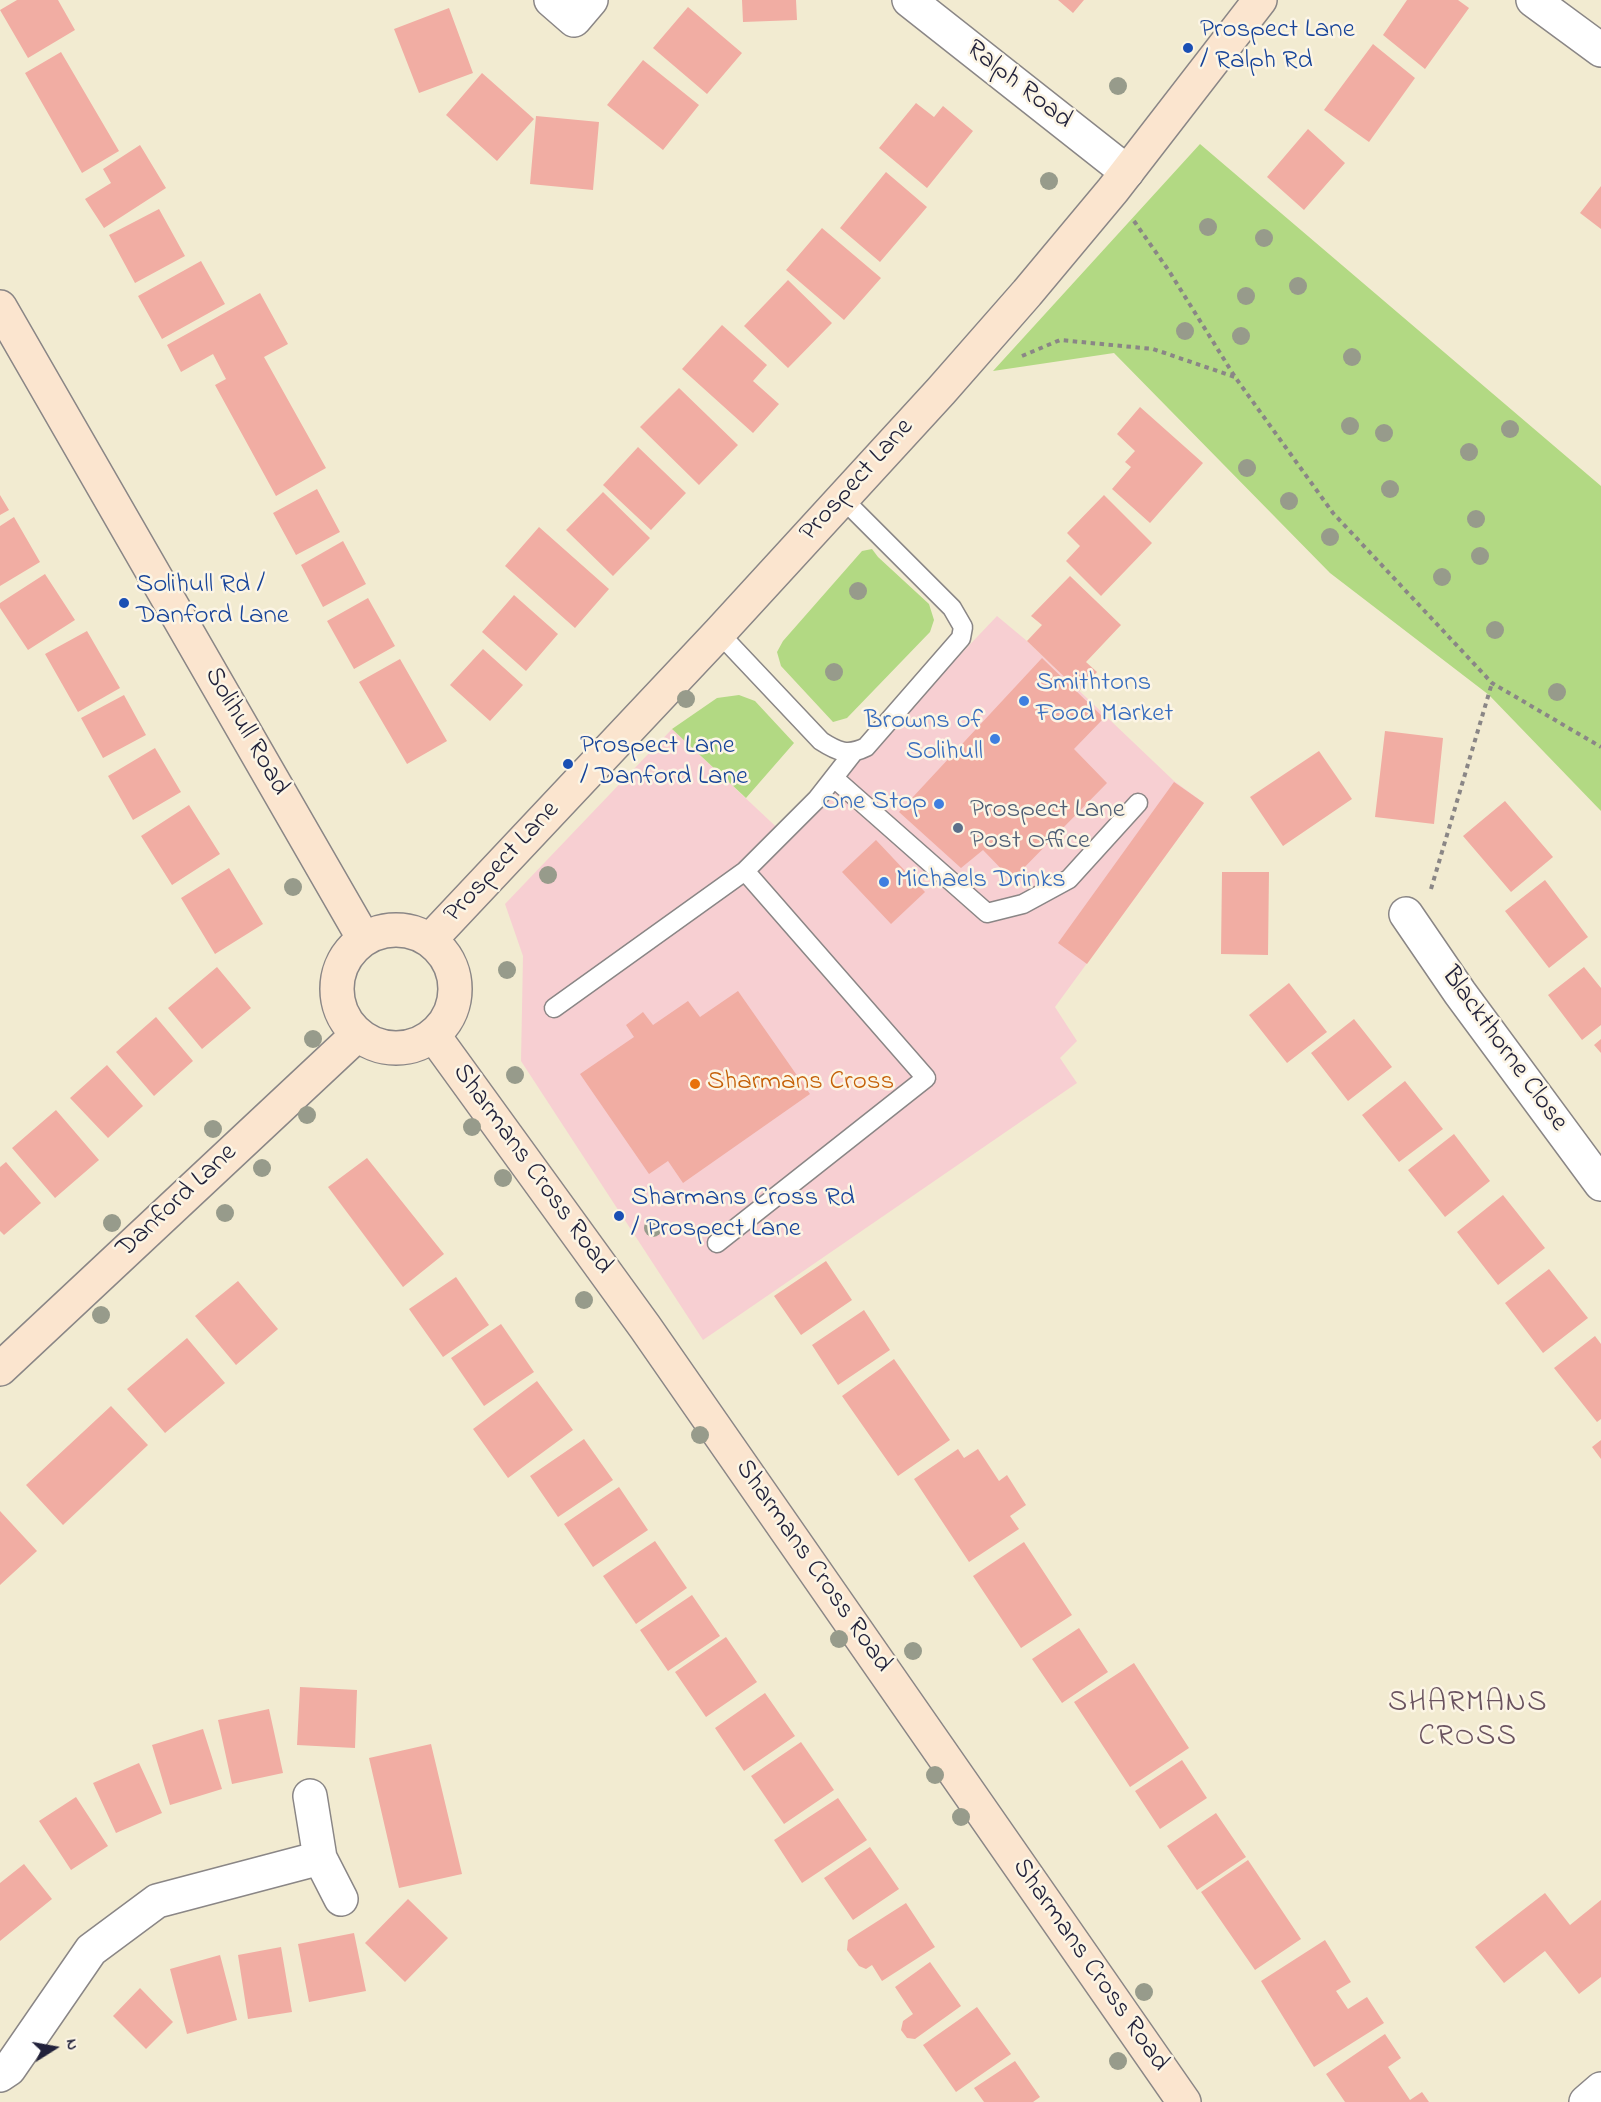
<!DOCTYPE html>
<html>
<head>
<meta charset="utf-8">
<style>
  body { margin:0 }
  #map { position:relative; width:1601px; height:2102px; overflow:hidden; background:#f2ebd1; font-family:"Indie Flower",sans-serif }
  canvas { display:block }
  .north { position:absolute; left:24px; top:2018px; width:60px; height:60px; -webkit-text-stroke:4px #fcf5e5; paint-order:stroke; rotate:79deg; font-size:16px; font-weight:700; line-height:24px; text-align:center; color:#22223b }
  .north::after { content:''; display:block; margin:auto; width:21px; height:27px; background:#22223b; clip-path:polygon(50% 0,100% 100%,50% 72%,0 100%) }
</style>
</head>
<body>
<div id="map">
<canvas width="1601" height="2102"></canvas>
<div class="north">N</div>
</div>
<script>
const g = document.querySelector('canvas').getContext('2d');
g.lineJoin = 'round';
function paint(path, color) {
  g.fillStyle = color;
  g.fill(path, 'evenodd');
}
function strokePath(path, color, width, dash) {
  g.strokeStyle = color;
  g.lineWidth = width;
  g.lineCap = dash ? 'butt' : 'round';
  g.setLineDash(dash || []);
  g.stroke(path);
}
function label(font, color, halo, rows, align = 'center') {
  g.font = font + ' "Indie Flower",sans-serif';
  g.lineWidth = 5;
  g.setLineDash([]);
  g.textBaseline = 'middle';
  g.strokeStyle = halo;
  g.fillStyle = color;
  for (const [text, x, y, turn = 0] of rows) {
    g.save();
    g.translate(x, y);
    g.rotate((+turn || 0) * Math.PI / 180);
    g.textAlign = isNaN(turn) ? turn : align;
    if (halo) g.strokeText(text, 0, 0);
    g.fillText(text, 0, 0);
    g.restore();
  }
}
const built = new Path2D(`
  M 997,616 L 1027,641 L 1174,781 L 1204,803 L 1055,1007 L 1077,1041 L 1060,1058 L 1077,1083 L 703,1340 L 521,1061 L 523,956 L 505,904 L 672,729 L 787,837 Z`);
const green = new Path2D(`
  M 1200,144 L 1601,486 L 1601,811 L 1489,695 L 1330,573 L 1114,353 L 993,371 Z
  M 872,549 L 878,557 L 929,604 L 934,620 L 930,632 L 847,718 L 833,722 L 781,666 L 777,652 L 783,641 L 862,551 Z
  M 739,695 L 755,701 L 794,743 L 746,798 L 672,729 L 717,698 Z`);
const building = new Path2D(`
  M 17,0 L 58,0 L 75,30 L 28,58 L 0,10 Z
  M 742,0 L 796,0 L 797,20 L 743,22 Z
  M 1058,0 L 1084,0 L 1073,13 Z
  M 1407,0 L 1458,0 L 1469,8 L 1425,69 L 1383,35 Z
  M 688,7 L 742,53 L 707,94 L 653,48 Z
  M 449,8 L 473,73 L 419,93 L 394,29 Z
  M 1373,44 L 1415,78 L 1369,142 L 1324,110 Z
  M 61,52 L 119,151 L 82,173 L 25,73 Z
  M 643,60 L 699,105 L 663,150 L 607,105 Z
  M 482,73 L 534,119 L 497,161 L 446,115 Z
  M 916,103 L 934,117 L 943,106 L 973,131 L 927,188 L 879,148 Z
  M 536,116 L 599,122 L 593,190 L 530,184 Z
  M 1308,129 L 1345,163 L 1304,210 L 1267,177 Z
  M 140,145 L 166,188 L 104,228 L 85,199 L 111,183 L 103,169 Z
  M 886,172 L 927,207 L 880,262 L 840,228 Z
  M 1601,186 L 1601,229 L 1580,213 Z
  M 159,209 L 185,256 L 135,283 L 109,235 Z
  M 822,228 L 881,278 L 844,320 L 786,270 Z
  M 201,261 L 225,304 L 162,339 L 138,296 Z
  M 788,280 L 832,323 L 788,368 L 744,326 Z
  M 260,293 L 288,344 L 264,357 L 326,468 L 276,496 L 215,385 L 226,379 L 213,354 L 181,372 L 167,345 Z
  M 722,325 L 767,365 L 753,381 L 779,404 L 753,433 L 682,369 Z
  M 679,388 L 738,445 L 699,485 L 640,427 Z
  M 1140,407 L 1203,463 L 1150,523 L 1112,489 L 1131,467 L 1125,462 L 1135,451 L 1117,434 Z
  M 638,447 L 686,493 L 651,530 L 603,485 Z
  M 317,489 L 340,532 L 296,555 L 273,513 Z
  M 603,492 L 650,538 L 613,576 L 566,530 Z
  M 0,495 L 9,510 L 0,515 Z
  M 1104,495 L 1152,543 L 1101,596 L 1066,561 L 1080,546 L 1067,533 Z
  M 14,517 L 40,562 L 0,586 L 0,526 Z
  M 539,527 L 609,589 L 575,628 L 505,566 Z
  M 343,541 L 366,584 L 323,607 L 301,565 Z
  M 45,574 L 75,620 L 28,650 L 0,608 L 0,603 Z
  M 1070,576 L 1121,625 L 1086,662 L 1097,672 L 1079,691 L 1027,641 L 1042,625 L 1031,616 Z
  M 514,595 L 558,634 L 526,671 L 482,632 Z
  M 368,598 L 395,646 L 354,669 L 327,621 Z
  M 87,631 L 120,688 L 78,712 L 45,654 Z
  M 483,649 L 523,685 L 490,721 L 450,685 Z
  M 1042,658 L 1104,718 L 1074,749 L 1107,783 L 1012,880 L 983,850 L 961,868 L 899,812 Z
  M 400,659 L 447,741 L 407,764 L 359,682 Z
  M 124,695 L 146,735 L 103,758 L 81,718 Z
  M 1385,731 L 1443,738 L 1434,824 L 1375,817 Z
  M 155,748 L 181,792 L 133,820 L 108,776 Z
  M 1319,751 L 1352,799 L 1283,846 L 1250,797 Z
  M 1174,782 L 1204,803 L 1087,964 L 1058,943 Z
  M 1505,801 L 1553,857 L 1511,892 L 1463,836 Z
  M 189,805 L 220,854 L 172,885 L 141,836 Z
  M 876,840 L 925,892 L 891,924 L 842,872 Z
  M 229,868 L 263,924 L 215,954 L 181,898 Z
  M 1222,872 L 1269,872 L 1268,955 L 1221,954 Z
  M 1545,880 L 1588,937 L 1549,968 L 1505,911 Z
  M 217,967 L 251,1008 L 202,1049 L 168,1008 Z
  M 1584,967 L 1601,988 L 1601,1025 L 1582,1040 L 1548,995 Z
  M 1289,983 L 1327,1032 L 1287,1063 L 1249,1015 Z
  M 738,991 L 810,1094 L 683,1183 L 668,1161 L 649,1174 L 580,1074 L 634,1037 L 626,1025 L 643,1012 L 653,1025 L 688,1001 L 700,1017 Z
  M 156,1017 L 193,1061 L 154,1096 L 116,1052 Z
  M 1354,1019 L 1392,1067 L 1348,1101 L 1311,1053 Z
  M 1601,1039 L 1601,1053 L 1594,1045 Z
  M 107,1065 L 143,1106 L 108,1138 L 70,1098 Z
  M 1405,1081 L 1443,1129 L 1399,1162 L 1362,1115 Z
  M 56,1110 L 99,1160 L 55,1198 L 12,1148 Z
  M 1454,1134 L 1490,1181 L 1445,1217 L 1408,1170 Z
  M 367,1158 L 444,1254 L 403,1287 L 328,1187 Z
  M 6,1162 L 41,1203 L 4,1235 L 0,1231 L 0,1167 Z
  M 1503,1195 L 1545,1248 L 1498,1285 L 1457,1232 Z
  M 826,1261 L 852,1300 L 801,1335 L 774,1296 Z
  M 1549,1269 L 1588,1318 L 1543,1353 L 1505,1303 Z
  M 456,1277 L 489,1325 L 443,1357 L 409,1309 Z
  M 238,1281 L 278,1329 L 236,1365 L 195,1316 Z
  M 864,1310 L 890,1350 L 838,1385 L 812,1345 Z
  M 501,1324 L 534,1372 L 484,1406 L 451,1358 Z
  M 1595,1336 L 1601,1344 L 1601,1419 L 1597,1422 L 1554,1368 Z
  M 187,1338 L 225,1383 L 165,1433 L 127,1389 Z
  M 894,1359 L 950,1440 L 898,1476 L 842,1396 Z
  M 537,1381 L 573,1430 L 508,1478 L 473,1429 Z
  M 111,1406 L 148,1445 L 63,1525 L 26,1485 Z
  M 584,1439 L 613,1480 L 558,1517 L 530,1476 Z
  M 1601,1440 L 1601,1459 L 1592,1447 Z
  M 958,1449 L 964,1458 L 978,1449 L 999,1481 L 1007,1475 L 1026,1505 L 1010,1516 L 1019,1529 L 969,1562 L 914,1479 Z
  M 619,1487 L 648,1530 L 593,1567 L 564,1524 Z
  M 0,1511 L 37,1551 L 0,1585 Z
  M 655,1541 L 687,1588 L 636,1624 L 603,1576 Z
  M 1024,1542 L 1072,1615 L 1021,1648 L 973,1576 Z
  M 692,1595 L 720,1636 L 668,1671 L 640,1630 Z
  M 1079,1628 L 1108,1672 L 1062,1703 L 1032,1659 Z
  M 726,1637 L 757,1682 L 706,1717 L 675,1672 Z
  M 1134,1663 L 1189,1748 L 1130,1787 L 1074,1702 Z
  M 300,1687 L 357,1690 L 355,1748 L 297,1745 Z
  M 765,1693 L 795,1736 L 744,1771 L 715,1728 Z
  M 269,1709 L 283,1773 L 232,1784 L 218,1720 Z
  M 203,1729 L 222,1789 L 170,1805 L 152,1745 Z
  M 801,1742 L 834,1790 L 784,1824 L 751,1776 Z
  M 431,1744 L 462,1874 L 399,1888 L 369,1758 Z
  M 1182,1760 L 1207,1798 L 1160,1829 L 1135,1791 Z
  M 139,1763 L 162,1813 L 116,1833 L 93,1783 Z
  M 76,1797 L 108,1846 L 71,1870 L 39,1821 Z
  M 838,1798 L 867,1840 L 802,1883 L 774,1840 Z
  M 1216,1813 L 1246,1857 L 1197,1890 L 1167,1846 Z
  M 870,1847 L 899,1889 L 853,1920 L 824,1878 Z
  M 1248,1860 L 1301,1939 L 1255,1970 L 1201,1892 Z
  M 24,1864 L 52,1899 L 0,1941 L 0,1883 Z
  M 1545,1893 L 1570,1925 L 1601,1900 L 1601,1977 L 1579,1994 L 1545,1951 L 1504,1983 L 1475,1947 Z
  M 408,1899 L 448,1938 L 405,1982 L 365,1943 Z
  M 906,1903 L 935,1947 L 882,1981 L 872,1965 L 866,1969 L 859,1966 L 847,1950 L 848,1940 Z
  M 354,1933 L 366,1991 L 309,2002 L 298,1944 Z
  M 1325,1940 L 1351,1982 L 1336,1991 L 1348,2009 L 1367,1997 L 1384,2023 L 1314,2067 L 1261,1981 Z
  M 281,1947 L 292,2012 L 248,2019 L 238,1955 Z
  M 220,1955 L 237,2020 L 187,2034 L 170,1969 Z
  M 930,1962 L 961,2006 L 915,2039 L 907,2038 L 901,2030 L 903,2021 L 913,2014 L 895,1987 Z
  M 140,1988 L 173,2022 L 146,2049 L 113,2016 Z
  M 977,2007 L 1011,2054 L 956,2092 L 923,2045 Z
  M 1385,2034 L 1401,2058 L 1388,2067 L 1410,2100 L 1422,2092 L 1429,2102 L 1345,2102 L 1326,2074 Z
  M 1015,2061 L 1040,2097 L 1033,2102 L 984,2102 L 974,2088 Z`);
const path = new Path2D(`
  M 1134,221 L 1169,271 L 1235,377 L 1333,513 L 1492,683 L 1601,747
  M 1022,356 L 1060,340 L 1153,349 L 1235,377
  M 1431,889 L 1492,683`);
const lane = new Path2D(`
  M 719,633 L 821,741 C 838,752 848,756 866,747 L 961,638 L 963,627 L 952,608 L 843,499
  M 834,778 L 987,913 L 1023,904 L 1069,879 L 1138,803
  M 554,1008 L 745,871 L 817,799 L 853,753
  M 717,1243 L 926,1078 L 745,871`);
const street = new Path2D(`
  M 551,0 L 574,20 L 591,0
  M 909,0 L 1127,172
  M 1533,0 L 1601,50
  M 1406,914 L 1460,993 L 1601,1184
  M 310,1796 L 320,1858 L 341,1899
  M 0,2075 L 9,2069 L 91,1950 L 157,1901 L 320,1858
  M 1586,2102 L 1601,2089`);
const secondary = new Path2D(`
  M 0,307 L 364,939
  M337 989a59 59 0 1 1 118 0a59 59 0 1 1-118 0Z
  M 430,940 L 719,633 L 941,391 L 1027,293 L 1113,190 L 1260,0
  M 434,1036 L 645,1327 L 1184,2102
  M 0,1369 L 357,1035`);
const trees = [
  [1118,86],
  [1049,181],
  [1208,227],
  [1264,238],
  [1298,286],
  [1246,296],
  [1185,331],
  [1241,336],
  [1352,357],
  [1350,426],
  [1510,429],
  [1384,433],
  [1469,452],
  [1247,468],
  [1390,489],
  [1289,501],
  [1476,519],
  [1330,537],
  [1480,556],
  [1442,577],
  [858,591],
  [1495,630],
  [834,672],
  [1557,692],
  [686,699],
  [548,875],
  [293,887],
  [507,970],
  [313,1039],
  [515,1075],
  [307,1115],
  [472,1127],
  [213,1129],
  [262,1168],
  [503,1178],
  [225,1213],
  [112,1223],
  [653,1228],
  [584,1300],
  [101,1315],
  [700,1435],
  [839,1639],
  [913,1651],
  [935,1775],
  [961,1817],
  [1144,1992],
  [1118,2061]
];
const markers = [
  [1188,48,6,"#1a4fb4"],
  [124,603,6,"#1a4fb4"],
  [1024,701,6,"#3f7fe0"],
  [995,739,6,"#3f7fe0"],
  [568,764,6,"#1a4fb4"],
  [939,804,6,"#3f7fe0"],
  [958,828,6,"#5c6f8a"],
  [884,882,6,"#3f7fe0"],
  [695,1084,6,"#e8710a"],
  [619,1216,6,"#1a4fb4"]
];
const transitNames = [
  ["Prospect Lane",1200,32],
  ["/ Ralph Rd",1200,63],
  ["Solihull Rd /",136,587],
  ["Danford Lane",136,618],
  ["Prospect Lane",580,748],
  ["/ Danford Lane",580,779],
  ["Sharmans Cross Rd",631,1200],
  ["/ Prospect Lane",631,1231]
];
const streetNames = [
  ["Ralph Road",1018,86,38],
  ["Prospect Lane",858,481,-48],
  ["Solihull Road",245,732,60],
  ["Prospect Lane",503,863,-47],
  ["Blackthorne Close",1503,1050,54],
  ["Sharmans Cross Road",531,1170,54],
  ["Danford Lane",178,1202,-43],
  ["Sharmans Cross Road",812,1567,55],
  ["Sharmans Cross Road",1089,1966,55]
];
const shopNames = [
  ["Smithtons",1036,685],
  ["Food Market",1036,716],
  ["Browns of",983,723,"right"],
  ["Solihull",983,754,"right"],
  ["One Stop",927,804,"right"],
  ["Michaels Drinks",896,882]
];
const serviceNames = [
  ["Prospect Lane",970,812],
  ["Post Office",970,843]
];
const foodNames = [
  ["Sharmans Cross",707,1084]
];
const quarterNames = [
  ["SHARMANS",1468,1705],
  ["CROSS",1468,1739]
];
paint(built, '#f7cfd2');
paint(green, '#b2d983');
paint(building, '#f1ada3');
strokePath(lane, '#8a8686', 21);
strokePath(street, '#8a8686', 36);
strokePath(secondary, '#8a8686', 36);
strokePath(path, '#8a8686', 4, [4.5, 4.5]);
strokePath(lane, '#fff', 18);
strokePath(street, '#fff', 33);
strokePath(secondary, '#fbe5cf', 33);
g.fillStyle = '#979b8b';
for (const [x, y] of trees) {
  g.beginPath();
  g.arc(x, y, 9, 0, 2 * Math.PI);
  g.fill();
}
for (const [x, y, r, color] of markers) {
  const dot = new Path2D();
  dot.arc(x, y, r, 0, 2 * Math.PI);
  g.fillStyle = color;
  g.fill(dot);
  strokePath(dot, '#fcf5e5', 2);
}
label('27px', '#164399', '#fcf5e5', transitNames, 'left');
label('27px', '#22223b', '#fcf5e5', streetNames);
label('27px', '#366cbe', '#fcf5e5', shopNames, 'left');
label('27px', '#4e5e75', '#fcf5e5', serviceNames, 'left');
label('27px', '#c56008', '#fcf5e5', foodNames, 'left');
g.letterSpacing = '1.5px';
label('30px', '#6a535f', '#fcf5e5', quarterNames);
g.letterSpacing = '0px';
</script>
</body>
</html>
